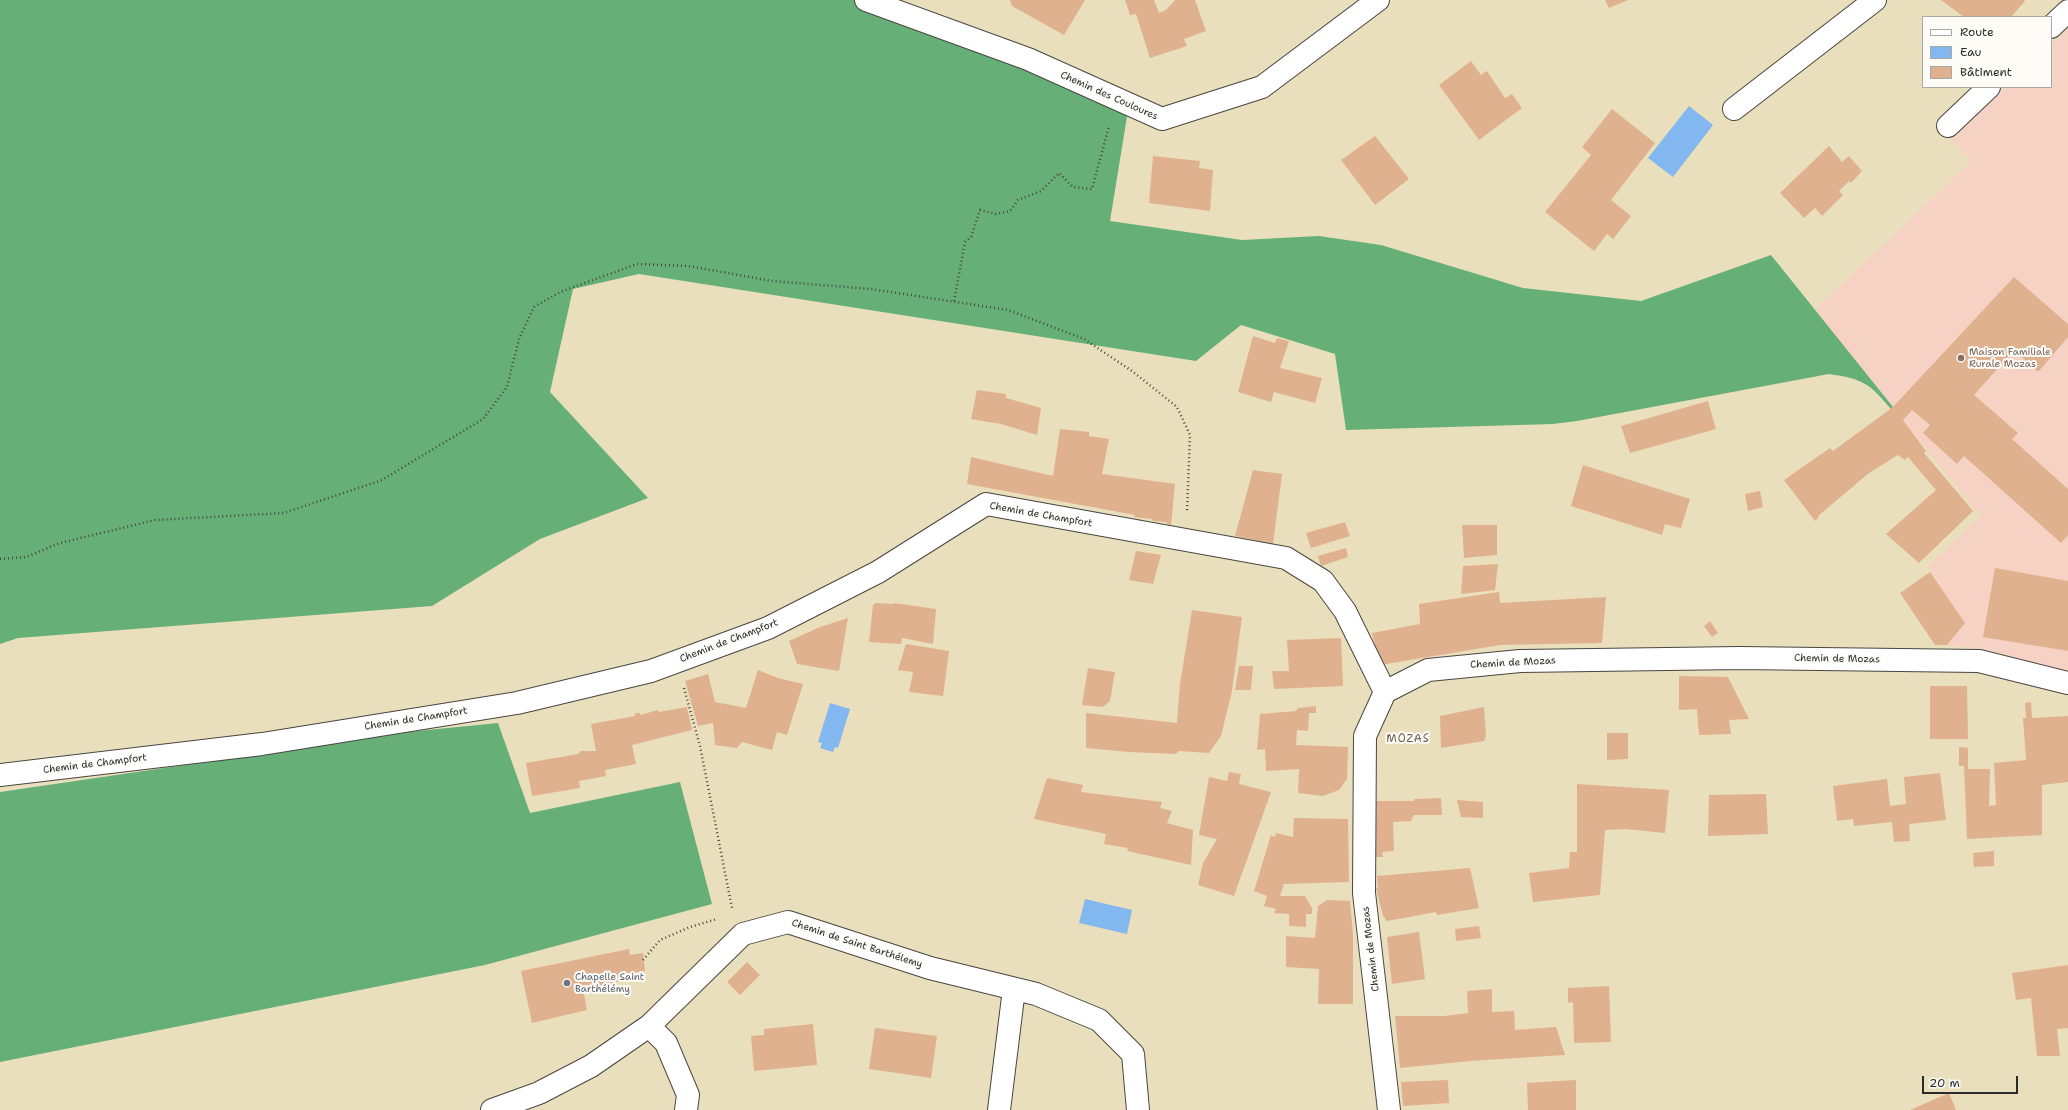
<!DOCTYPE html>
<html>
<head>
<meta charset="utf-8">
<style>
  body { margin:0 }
  #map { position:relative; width:2068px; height:1110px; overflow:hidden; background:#eadfbc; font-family:"Shantell Sans",sans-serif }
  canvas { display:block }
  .legend { position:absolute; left:1922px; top:16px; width:130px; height:72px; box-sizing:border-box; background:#fdfcf7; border:1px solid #a9a8a5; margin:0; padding:5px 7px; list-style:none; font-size:12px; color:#2b2b2b }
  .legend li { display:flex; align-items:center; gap:8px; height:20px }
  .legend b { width:20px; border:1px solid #a9a8a5 }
  .scale { position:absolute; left:1922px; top:1076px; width:96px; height:18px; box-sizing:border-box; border:2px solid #2b2b2b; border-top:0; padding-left:5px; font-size:12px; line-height:14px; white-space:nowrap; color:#2b2b2b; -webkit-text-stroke:3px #fdfcf7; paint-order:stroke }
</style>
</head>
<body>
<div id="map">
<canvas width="2068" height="1110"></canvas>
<ul class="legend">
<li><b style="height:5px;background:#fff"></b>Route</li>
<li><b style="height:11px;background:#82b7f0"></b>Eau</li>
<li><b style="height:11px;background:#e0b18e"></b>Bâtiment</li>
</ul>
<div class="scale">20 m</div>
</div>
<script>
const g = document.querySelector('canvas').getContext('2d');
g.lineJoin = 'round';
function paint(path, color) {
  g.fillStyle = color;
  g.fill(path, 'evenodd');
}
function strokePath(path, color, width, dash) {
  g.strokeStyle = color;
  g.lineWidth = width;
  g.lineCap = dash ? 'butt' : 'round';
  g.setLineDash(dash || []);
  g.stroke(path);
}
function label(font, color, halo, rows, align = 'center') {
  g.font = font + ' "Shantell Sans",sans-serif';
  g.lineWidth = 4;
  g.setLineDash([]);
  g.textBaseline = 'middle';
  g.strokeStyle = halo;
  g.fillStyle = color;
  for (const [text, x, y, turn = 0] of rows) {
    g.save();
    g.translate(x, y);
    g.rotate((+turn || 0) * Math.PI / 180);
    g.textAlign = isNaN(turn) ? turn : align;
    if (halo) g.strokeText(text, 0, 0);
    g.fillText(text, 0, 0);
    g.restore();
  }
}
const built = new Path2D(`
  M 2068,28 L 2068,671 L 2052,669 L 1997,652 L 1947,645 L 1965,623 L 1927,567 L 1980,516 L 1815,310 L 1971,161 L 1951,140 L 2006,87 L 2051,87 L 2051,44 Z`);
const forest = new Path2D(`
  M 0,0 L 876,0 L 1130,98 L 1110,221 L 1242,240 L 1319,236 L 1381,245 L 1523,288 L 1641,301 L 1771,255 L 1893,407 L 1891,409 C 1869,383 1863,379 1829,374 L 1577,421 L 1553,424 L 1346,430 L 1335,354 L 1241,325 L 1196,361 L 639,274 L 573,289 L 550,392 L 648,498 L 540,539 L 432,606 L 18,638 L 0,644 Z
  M 498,723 L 530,813 L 680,782 L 712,904 L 485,965 L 0,1062 L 0,792 L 417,731 Z`);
const water = new Path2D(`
  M 1689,106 L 1713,125 L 1673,177 L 1648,158 Z
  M 830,703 L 850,709 L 838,748 L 835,747 L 833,752 L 820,748 L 822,743 L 818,742 Z
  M 1085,899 L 1132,910 L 1127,934 L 1079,923 Z`);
const building = new Path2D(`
  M 1010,0 L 1085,0 L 1064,35 L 1012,6 Z
  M 1125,0 L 1154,0 L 1159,13 L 1166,10 L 1175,0 L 1195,0 L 1206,31 L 1184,39 L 1187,46 L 1150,58 L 1136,14 L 1130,15 Z
  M 1605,0 L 1628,0 L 1609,8 Z
  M 1941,0 L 2024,0 L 2025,1 L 2011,17 L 1964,17 Z
  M 1471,61 L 1481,75 L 1487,71 L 1505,98 L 1512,94 L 1522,108 L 1479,140 L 1439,85 Z
  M 1612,109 L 1655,143 L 1611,200 L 1631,216 L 1613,239 L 1607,234 L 1594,251 L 1545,212 L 1591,155 L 1582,147 Z
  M 1375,136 L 1409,179 L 1375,205 L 1341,160 Z
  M 1829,146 L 1842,162 L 1849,156 L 1862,171 L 1851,183 L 1849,181 L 1839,191 L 1843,195 L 1822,216 L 1815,208 L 1804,218 L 1780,193 Z
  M 1153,156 L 1200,161 L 1199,168 L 1213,170 L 1210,211 L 1149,203 Z
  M 2014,277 L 2068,324 L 2068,337 L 2038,372 L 2014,350 L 1974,395 L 2018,433 L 2012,439 L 2068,489 L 2068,535 L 2061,543 L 1964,456 L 1957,464 L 1923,433 L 1930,425 L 1912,410 L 1903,420 L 1926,451 L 1924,453 L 1973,511 L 1919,563 L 1886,534 L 1936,490 L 1908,457 L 1905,460 L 1898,455 L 1869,473 L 1818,516 L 1819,517 L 1815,521 L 1784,480 L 1830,448 L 1833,451 L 1893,407 Z
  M 1253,336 L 1275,343 L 1277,338 L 1289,341 L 1280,368 L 1322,378 L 1315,403 L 1274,392 L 1271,402 L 1238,392 Z
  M 977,390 L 1006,394 L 1006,398 L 1041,408 L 1037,435 L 1001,424 L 971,419 Z
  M 1708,401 L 1716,429 L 1630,453 L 1621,426 Z
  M 1060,429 L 1089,432 L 1089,436 L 1109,439 L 1102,474 L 1175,484 L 1171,525 L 1167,524 L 1167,522 L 1153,521 L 1152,519 L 1134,517 L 1135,515 L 967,484 L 971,457 L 1053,476 Z
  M 1583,465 L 1690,499 L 1681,528 L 1665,524 L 1662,535 L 1571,506 Z
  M 1253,470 L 1282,474 L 1273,544 L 1235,536 Z
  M 1760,491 L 1763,507 L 1748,511 L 1745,494 Z
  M 1345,522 L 1350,536 L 1311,548 L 1306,533 Z
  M 1462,525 L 1497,525 L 1497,555 L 1464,558 Z
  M 1346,548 L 1348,557 L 1321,566 L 1318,556 Z
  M 1136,551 L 1161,555 L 1153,584 L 1129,580 Z
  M 1498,564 L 1495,590 L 1461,594 L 1463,566 Z
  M 1995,568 L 2068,581 L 2068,651 L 1983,637 Z
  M 1930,572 L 1965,623 L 1947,645 L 1935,645 L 1900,593 Z
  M 1499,592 L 1500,603 L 1606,597 L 1602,643 L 1500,645 L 1380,665 L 1372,633 L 1420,624 L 1419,604 Z
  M 876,603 L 893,604 L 894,603 L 936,609 L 933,644 L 902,638 L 901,644 L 869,642 L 873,605 Z
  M 1192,610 L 1242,617 L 1232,691 L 1221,736 L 1209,753 L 1179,751 L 1176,754 L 1129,752 L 1086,748 L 1086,713 L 1177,723 L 1180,684 Z
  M 848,618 L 839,671 L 797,664 L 789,641 L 820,627 Z
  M 1710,621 L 1718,633 L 1712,637 L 1704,626 Z
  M 1341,638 L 1343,686 L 1274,689 L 1272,671 L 1289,671 L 1287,640 Z
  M 906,644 L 949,651 L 943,696 L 909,692 L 913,672 L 898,670 Z
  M 1239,666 L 1253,666 L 1251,690 L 1235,690 Z
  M 1088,668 L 1115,672 L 1110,701 L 1103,707 L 1082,705 Z
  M 758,670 L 778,678 L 803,684 L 787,735 L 777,732 L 772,750 L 742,742 L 737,748 L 715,745 L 713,723 L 698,726 L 685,681 L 708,674 L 715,702 L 746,708 Z
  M 1679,676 L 1728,677 L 1749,719 L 1729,720 L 1731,734 L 1699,735 L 1697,709 L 1679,710 Z
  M 1930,686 L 1967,686 L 1968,739 L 1930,739 Z
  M 2031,702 L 2032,718 L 2068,716 L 2068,782 L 2042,785 L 2042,835 L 1967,839 L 1964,766 L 1959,766 L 1959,747 L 1968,748 L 1968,769 L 1990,769 L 1989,806 L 1996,805 L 1994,763 L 2026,760 L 2023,718 L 2026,718 L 2025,703 Z
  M 1316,706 L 1316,713 L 1309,713 L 1308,731 L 1297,730 L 1296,745 L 1348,747 L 1348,749 L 1347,779 L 1339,790 L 1323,796 L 1298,793 L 1299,769 L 1266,771 L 1265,749 L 1257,750 L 1260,714 L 1296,711 L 1298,708 Z
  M 687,707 L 692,730 L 632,745 L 636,764 L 605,770 L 606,776 L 579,781 L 580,788 L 532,796 L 526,763 L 578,754 L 581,751 L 596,751 L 591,724 L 635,716 L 635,713 L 640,713 L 640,715 L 658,710 L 659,712 Z
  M 1484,707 L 1486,736 L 1484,741 L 1441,748 L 1440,716 Z
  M 1607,733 L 1628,733 L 1628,759 L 1607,760 Z
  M 1229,772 L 1241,774 L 1239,784 L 1271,792 L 1234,896 L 1198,885 L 1203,863 L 1217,839 L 1199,835 L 1209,777 L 1227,781 Z
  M 1940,773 L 1946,820 L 1909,824 L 1910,841 L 1894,842 L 1892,822 L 1854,826 L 1853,819 L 1837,821 L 1833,786 L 1887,779 L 1890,806 L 1906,804 L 1904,777 Z
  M 1047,778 L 1083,785 L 1081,792 L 1162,802 L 1160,808 L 1172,811 L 1167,823 L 1193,830 L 1191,865 L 1127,851 L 1128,848 L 1104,844 L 1106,834 L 1034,819 Z
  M 1577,784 L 1669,790 L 1665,833 L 1626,829 L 1605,830 L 1600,895 L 1533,902 L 1529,873 L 1569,868 L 1570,852 L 1577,852 Z
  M 1766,794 L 1768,834 L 1708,836 L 1709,795 Z
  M 1441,798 L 1442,815 L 1414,815 L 1411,821 L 1393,822 L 1394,851 L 1382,852 L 1383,857 L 1376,857 L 1371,801 L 1414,801 L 1414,799 Z
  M 1457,800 L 1483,802 L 1483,818 L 1461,817 Z
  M 1294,818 L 1348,819 L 1349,882 L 1284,884 L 1280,896 L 1305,896 L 1312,908 L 1312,914 L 1306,914 L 1306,927 L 1289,926 L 1289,914 L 1274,913 L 1276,909 L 1264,906 L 1267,896 L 1254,891 L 1271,835 L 1275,837 L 1276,833 L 1293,837 Z
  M 1994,851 L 1994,866 L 1974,867 L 1973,853 Z
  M 1470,868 L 1479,908 L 1437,915 L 1436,912 L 1387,921 L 1383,916 L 1376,888 L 1378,888 L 1377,876 Z
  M 1327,900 L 1350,901 L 1353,934 L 1353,1004 L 1318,1004 L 1319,969 L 1286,967 L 1286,936 L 1315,938 L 1318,906 Z
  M 1479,926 L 1481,938 L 1456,941 L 1455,929 Z
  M 1419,932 L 1425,979 L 1392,984 L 1387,937 Z
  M 629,949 L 630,955 L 643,953 L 645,971 L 633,973 L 634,978 L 583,989 L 587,1010 L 532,1023 L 521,971 Z
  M 747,962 L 760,975 L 740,995 L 727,982 Z
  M 2068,965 L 2068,1028 L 2057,1029 L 2060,1056 L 2037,1056 L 2031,998 L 2016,1000 L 2012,973 Z
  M 1609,986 L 1611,1042 L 1574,1043 L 1573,1002 L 1568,1003 L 1568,988 Z
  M 1492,989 L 1492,1012 L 1514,1011 L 1515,1030 L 1556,1027 L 1565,1055 L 1470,1061 L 1400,1068 L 1395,1016 L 1444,1016 L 1468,1013 L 1467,991 Z
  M 813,1024 L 817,1065 L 754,1071 L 751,1036 L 764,1035 L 764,1029 Z
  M 875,1028 L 937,1036 L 931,1078 L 869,1069 Z
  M 1448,1080 L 1449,1103 L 1403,1106 L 1401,1082 Z
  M 1576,1080 L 1576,1110 L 1528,1110 L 1527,1083 Z
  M 1949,1093 L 1956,1110 L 1910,1110 Z`);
const path = new Path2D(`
  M 954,301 L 965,242 L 971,237 L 980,210 L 996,214 L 1010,211 L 1018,200 L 1041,191 L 1059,173 L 1073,187 L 1092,189 L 1109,126
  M 0,559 L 26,557 L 60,543 L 155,520 L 284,513 L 382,480 L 483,419 L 507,387 L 519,339 L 534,307 L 560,292 L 637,264 L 689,266 L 772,281 L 871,289 L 1008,310 L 1084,339 L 1132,371 L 1177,407 L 1190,435 L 1187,512
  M 684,688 L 700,746 L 732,908
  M 643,960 L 660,940 L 690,927 L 717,919`);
const minor = new Path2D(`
  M 866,0 L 1028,59 L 1162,119 L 1262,87 L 1378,0
  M 2051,27 L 2068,11
  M 1734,109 L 1875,0
  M 1948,126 L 1989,87
  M 0,775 L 262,744 L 517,703 L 651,671 L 768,628 L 878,572 L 986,504 L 1286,558 L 1323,581 L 1345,611 L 1385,692
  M 649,1026 L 666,1043 L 688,1095 L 686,1110
  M 492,1110 L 539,1093 L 591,1066 L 649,1026 L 743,934 L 788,922 L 930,968 L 1036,994 L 1099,1020 L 1133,1054 L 1138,1110
  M 999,1110 L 1014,989
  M 1389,1110 L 1364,893 L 1365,736 L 1385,692 L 1428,670 L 1520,661 L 1740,658 L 1979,661 L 2068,683`);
const markers = [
  [1961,358,4,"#8d6e63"],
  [567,983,4,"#6b7280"]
];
const streetNames = [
  ["Chemin des Couloures",1109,96,24],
  ["Chemin de Champfort",1041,515,10],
  ["Chemin de Champfort",729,641,-21],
  ["Chemin de Mozas",1837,659,1],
  ["Chemin de Mozas",1513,663,-3],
  ["Chemin de Champfort",416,719,-9],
  ["Chemin de Champfort",95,764,-7],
  ["Chemin de Saint Barthélemy",857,944,18],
  ["Chemin de Mozas",1371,949,-97]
];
const educationNames = [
  ["Maison Familiale",1969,352],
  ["Rurale Mozas",1969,364]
];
const worshipNames = [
  ["Chapelle Saint",575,977],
  ["Barthélémy",575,989]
];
const neighbourhoodNames = [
  ["MOZAS",1408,739]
];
paint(built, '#f5d2c3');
paint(forest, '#66b078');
paint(water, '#82b7f0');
paint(building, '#e0b18e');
strokePath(minor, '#484641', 24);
strokePath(path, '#484641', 2.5, [1, 3]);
strokePath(minor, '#fff', 22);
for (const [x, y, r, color] of markers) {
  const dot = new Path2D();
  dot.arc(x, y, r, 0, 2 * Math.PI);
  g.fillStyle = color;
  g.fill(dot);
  strokePath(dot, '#fdfcf7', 1.5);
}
label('10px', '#2b2b2b', '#fdfcf7', streetNames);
label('10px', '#785e54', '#fdfcf7', educationNames, 'left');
label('10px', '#5b616d', '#fdfcf7', worshipNames, 'left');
g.letterSpacing = '1px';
label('11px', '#6a5a4e', '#fdfcf7', neighbourhoodNames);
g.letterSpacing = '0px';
</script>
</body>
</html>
